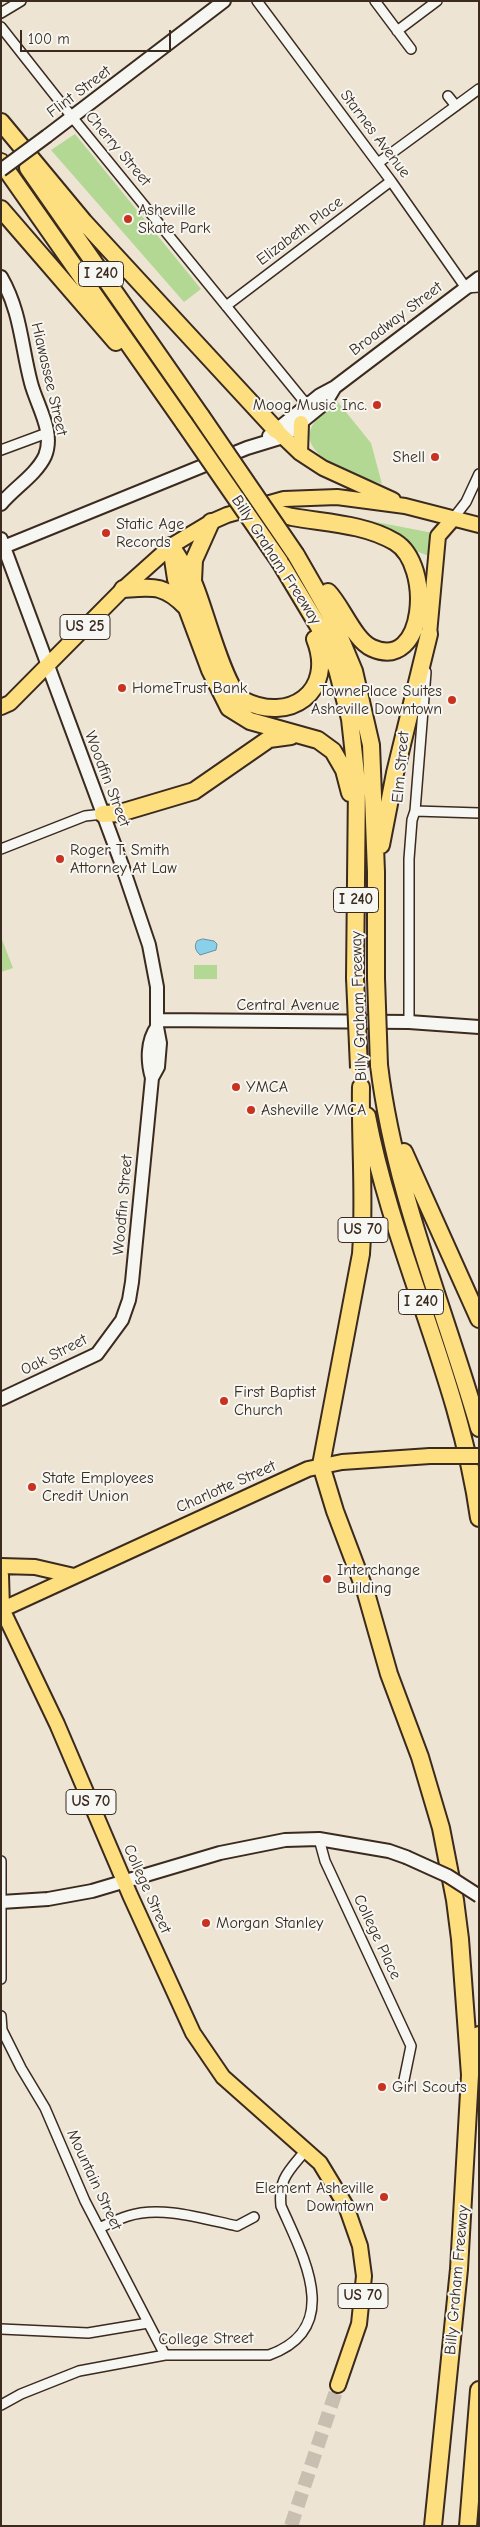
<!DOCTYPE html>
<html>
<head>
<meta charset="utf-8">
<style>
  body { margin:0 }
  #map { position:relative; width:480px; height:2527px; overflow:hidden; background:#ede4d4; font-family:"Comic Neue",sans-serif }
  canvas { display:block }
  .frame { position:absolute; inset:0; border:2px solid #3b2a1e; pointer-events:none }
  .scale { position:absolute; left:20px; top:30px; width:151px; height:22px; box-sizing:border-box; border:2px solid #3b2a1e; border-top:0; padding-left:6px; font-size:15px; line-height:18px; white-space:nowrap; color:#3b2a1e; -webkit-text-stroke:4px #f6f6f2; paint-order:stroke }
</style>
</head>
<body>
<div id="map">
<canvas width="480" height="2527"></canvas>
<div class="frame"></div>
<div class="scale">100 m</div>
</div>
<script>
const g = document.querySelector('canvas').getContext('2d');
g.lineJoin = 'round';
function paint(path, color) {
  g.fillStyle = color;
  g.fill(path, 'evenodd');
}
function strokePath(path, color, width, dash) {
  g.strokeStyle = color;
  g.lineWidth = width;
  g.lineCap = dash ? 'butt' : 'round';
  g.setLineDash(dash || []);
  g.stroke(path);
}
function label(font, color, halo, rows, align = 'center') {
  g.font = font + ' "Comic Neue",sans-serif';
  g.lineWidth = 4;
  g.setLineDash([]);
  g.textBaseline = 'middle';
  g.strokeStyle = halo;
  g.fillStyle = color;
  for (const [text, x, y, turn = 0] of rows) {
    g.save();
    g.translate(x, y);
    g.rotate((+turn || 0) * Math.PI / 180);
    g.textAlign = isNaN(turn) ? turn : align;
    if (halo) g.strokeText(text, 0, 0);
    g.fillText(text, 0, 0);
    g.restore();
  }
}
const green = new Path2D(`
  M 75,134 L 201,289 L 184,302 L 51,150 Z
  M 337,401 L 371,443 L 382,484 C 362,477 296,458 312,426 C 317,416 328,409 337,401 Z
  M 345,516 L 433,533 L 429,556 L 416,551 L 397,534 Z
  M 1,937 L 13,968 L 1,972 Z
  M 194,965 L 217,965 L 217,979 L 194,979 Z`);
const water = new Path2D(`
  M 203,939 L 214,941 L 217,944 L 216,950 L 200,955 C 195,950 194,946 197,941 Z`);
const primaryTunnel = new Path2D(`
  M 291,2526 L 338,2385`);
const street = new Path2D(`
  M 257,1 L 391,181 L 466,288 L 479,287
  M 375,1 L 411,49
  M 1,13 L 21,1
  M 1,27 L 72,117 L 307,405
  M 397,31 L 437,1
  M 448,96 L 456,106
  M 378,163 L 479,89
  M 226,306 L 391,181
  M 1,450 L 47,433
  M 452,520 L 466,502 L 479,474
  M 415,811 L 479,813
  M 1,849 L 85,816 L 103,814
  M 409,1022 L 409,859 L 412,820 L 415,811 L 426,672
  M 319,1839 L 325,1861 L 411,2046 L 404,2080
  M 1,1861 L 1,1979
  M 1,2016 L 2,2030 L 21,2068 L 45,2108 L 85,2201 L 165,2355
  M 99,2228 C 108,2224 118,2219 128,2216 C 161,2205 204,2219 237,2226 L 254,2217
  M 1,2329 L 88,2333 L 148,2323
  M 1,2405 L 21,2394 L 79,2371 L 165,2355 L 269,2355 C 344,2328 303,2256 281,2206 C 278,2178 290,2170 306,2150`);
const secondary = new Path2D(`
  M 47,136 L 224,1
  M 1,277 C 21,312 21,345 31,383 C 37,406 55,432 45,456 C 36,475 14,488 1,504
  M 269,436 L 320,395 L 335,387 L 479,278
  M 1,539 L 122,865 L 149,945 L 157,987 L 157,1027 L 160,1043 L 158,1067 L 152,1078
  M 1,548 L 247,448 L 283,437 L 326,402 L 335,387
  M 158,1020 L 409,1022 L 479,1027
  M 1,1399 L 97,1354 L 122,1320 L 129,1300 L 132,1282 L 152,1078 C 147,1061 147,1041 157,1027
  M 1,1902 L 48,1899 L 92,1891 L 220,1853 L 285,1840 L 319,1839 L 389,1851 L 406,1857`);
const primary = new Path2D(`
  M 276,430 L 300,453 L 323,468 L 393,500
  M 300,453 L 301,423
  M 429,634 L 438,536 L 452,520
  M 1,707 L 10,703 L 123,589 L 171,546 L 211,522 L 227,515 L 284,499 L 337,497 L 405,506 L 479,525
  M 1,1566 L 35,1567 L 74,1576
  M 1,1575 L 2,1609
  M 1,1607 L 57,1724 L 130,1895 L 193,2033 L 223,2077 L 320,2163 L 346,2206 L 360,2246 L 364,2276 L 359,2324 L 338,2385
  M 1,1610 L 308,1469 L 342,1462 L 430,1456`);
const highway = new Path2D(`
  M 1,122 L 84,222 L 276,430
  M 1,162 L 184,423
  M 28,168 L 201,416
  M 1,209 L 116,342
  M 255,506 C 267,510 280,514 292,517 C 326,523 365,524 395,542 C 433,565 426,672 372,648 C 354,640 342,606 328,592
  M 171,546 L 176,579 L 210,670 L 229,708 L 250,721 L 318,740 L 333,751 L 344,770 L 350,793
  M 175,552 C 181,562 188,571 193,582 C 204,605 224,690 243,700 C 289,724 336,692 315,639
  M 296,555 L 331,616 L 354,671 L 371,745 L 376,872 L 376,978
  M 280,562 L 319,627 L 337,669 L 350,719 L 357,783 L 355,978
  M 193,581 L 194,560 L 211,522
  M 123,589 C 153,587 164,584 186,607
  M 103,814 L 120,813 L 194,791 L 269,739 L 291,736
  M 381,845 L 395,773 L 429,634
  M 379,1065 C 394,1190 444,1307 479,1428
  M 361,1087 C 360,1143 365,1198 361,1254 L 321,1465 L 335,1511 L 366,1593 L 389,1674 L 420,1757 L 441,1828 L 455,1900 L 460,1939 L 470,2075
  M 367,1116 C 393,1253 460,1379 479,1518
  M 404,1152 L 479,1319
  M 433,2526 L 459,2269 L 470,2075 L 478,2049 L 479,2035
  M 468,2526 L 479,2390`);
const secondaryBridge = new Path2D(`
  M 1,170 L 47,136
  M 406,1857 L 448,1876 L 479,1896`);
const primaryBridge = new Path2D(`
  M 430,1456 L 479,1456`);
const highwayBridge = new Path2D(`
  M 201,416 L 296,555
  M 184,423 L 280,562
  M 355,978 L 359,1068
  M 376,978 L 379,1065`);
const markers = [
  [128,219,5,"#c8321e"],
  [377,405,5,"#c8321e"],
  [435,457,5,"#c8321e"],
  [106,533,5,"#c8321e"],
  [122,688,5,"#c8321e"],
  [452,700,5,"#c8321e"],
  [60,859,5,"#c8321e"],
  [236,1087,5,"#c8321e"],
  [251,1110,5,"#c8321e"],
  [224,1401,5,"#c8321e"],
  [32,1487,5,"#c8321e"],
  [327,1579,5,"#c8321e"],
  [206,1923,5,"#c8321e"],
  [382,2087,5,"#c8321e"],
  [384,2197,5,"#c8321e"]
];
const shields = [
  [101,274,45],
  [85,627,50],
  [356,900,45],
  [363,1230,50],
  [421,1302,45],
  [91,1802,50],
  [363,2296,50]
];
const shieldNames = [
  ["I 240",101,274],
  ["US 25",85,627],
  ["I 240",356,900],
  ["US 70",363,1230],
  ["I 240",421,1302],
  ["US 70",91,1802],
  ["US 70",363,2296]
];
const streetNames = [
  ["Flint Street",79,92,-37],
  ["Starnes Avenue",375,134,53],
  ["Cherry Street",118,149,50],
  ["Elizabeth Place",300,231,-37],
  ["Broadway Street",396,319,-37],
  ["Hiawassee Street",49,379,77],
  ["Billy Graham Freeway",276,560,57],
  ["Elm Street",401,767,-85],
  ["Woodfin Street",107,779,69],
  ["Central Avenue",288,1005],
  ["Billy Graham Freeway",359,1006,-92],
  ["Woodfin Street",123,1205,-85],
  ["Oak Street",54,1355,-27],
  ["Charlotte Street",226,1487,-24],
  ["College Street",147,1889,66],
  ["College Place",377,1937,65],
  ["Mountain Street",94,2180,65],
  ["Billy Graham Freeway",457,2280,-85],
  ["College Street",206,2339,-1]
];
const poiNames = [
  ["Asheville",138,210],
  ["Skate Park",138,228],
  ["Moog Music Inc.",367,405,"right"],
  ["Shell",425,457,"right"],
  ["Static Age",116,524],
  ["Records",116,542],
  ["HomeTrust Bank",132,688],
  ["TownePlace Suites",442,691,"right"],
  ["Asheville Downtown",442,709,"right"],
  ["Roger T. Smith",70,850],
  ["Attorney At Law",70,868],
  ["YMCA",246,1087],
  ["Asheville YMCA",261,1110],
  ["First Baptist",234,1392],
  ["Church",234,1410],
  ["State Employees",42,1478],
  ["Credit Union",42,1496],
  ["Interchange",337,1570],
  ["Building",337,1588],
  ["Morgan Stanley",216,1923],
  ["Girl Scouts",392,2087],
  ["Element Asheville",374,2188,"right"],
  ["Downtown",374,2206,"right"]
];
paint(green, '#b2d893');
paint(water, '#89d1eb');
strokePath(water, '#6a8e99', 1);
strokePath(primaryTunnel, '#c9bfb0', 14, [14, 7]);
strokePath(street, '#3b2a1e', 12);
strokePath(secondary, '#3b2a1e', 16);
strokePath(primary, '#3b2a1e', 18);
strokePath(highway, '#3b2a1e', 20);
strokePath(street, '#f6f6f2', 9);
strokePath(secondary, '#f6f6f2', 12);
strokePath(primary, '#fedf80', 14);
strokePath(highway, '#fedf80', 16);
strokePath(secondaryBridge, '#3b2a1e', 16, []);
strokePath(primaryBridge, '#3b2a1e', 18, []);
strokePath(highwayBridge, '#3b2a1e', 20, []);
strokePath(secondaryBridge, '#f6f6f2', 12);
strokePath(primaryBridge, '#fedf80', 14);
strokePath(highwayBridge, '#fedf80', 16);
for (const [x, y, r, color] of markers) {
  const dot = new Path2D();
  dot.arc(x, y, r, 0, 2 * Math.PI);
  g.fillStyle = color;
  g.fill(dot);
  strokePath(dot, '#f6f6f2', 2);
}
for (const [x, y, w] of shields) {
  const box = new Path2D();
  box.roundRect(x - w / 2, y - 12.5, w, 25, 4);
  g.fillStyle = '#f6f6f2';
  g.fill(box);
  strokePath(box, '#3b2a1e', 1);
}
label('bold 15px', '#3b2a1e', null, shieldNames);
label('16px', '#3b2a1e', '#f6f6f2', streetNames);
label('16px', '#3b2a1e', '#f6f6f2', poiNames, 'left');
</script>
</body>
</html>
